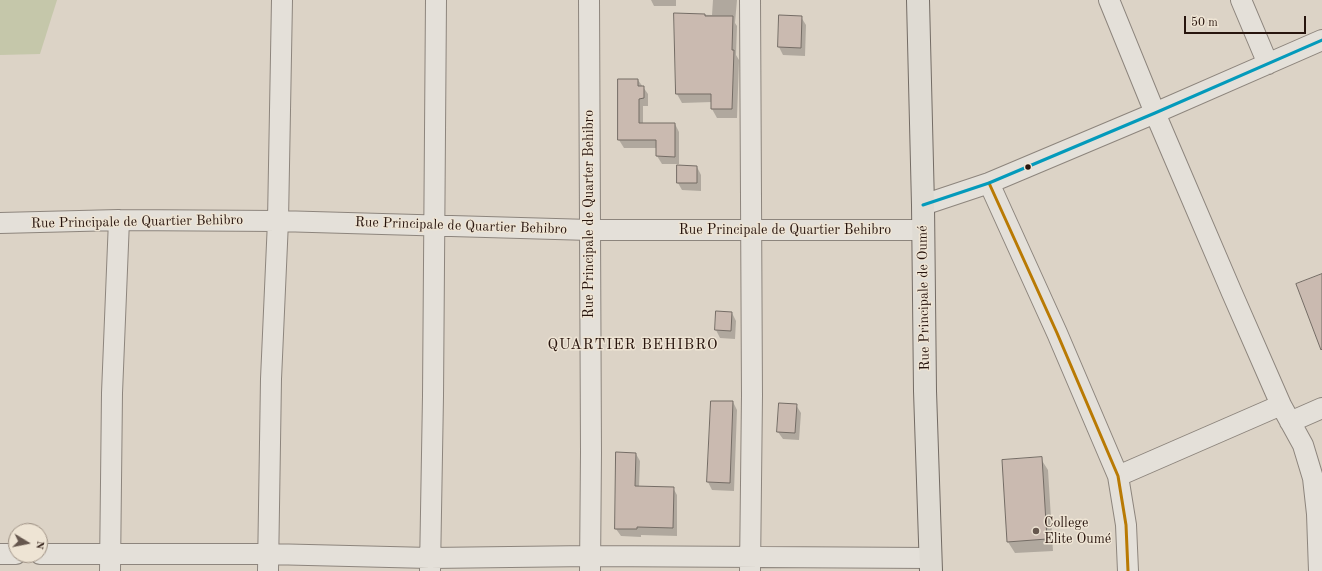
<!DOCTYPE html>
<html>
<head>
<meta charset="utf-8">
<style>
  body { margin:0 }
  #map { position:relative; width:1322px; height:571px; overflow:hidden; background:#dcd3c6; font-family:"Old Standard TT",serif }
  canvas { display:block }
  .north { position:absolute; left:8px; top:523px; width:40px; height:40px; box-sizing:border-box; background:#eee4d4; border:1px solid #9e9184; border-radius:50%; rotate:100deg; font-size:11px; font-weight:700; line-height:16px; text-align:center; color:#27140d }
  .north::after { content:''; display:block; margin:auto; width:14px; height:18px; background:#66574e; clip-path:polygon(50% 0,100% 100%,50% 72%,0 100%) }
  .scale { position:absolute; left:1184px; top:16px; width:122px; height:18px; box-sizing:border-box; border:2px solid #27140d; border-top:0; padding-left:5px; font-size:12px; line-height:14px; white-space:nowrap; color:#27140d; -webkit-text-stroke:3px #eee4d4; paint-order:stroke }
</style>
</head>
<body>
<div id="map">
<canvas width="1322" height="571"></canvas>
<div class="north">N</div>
<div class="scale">50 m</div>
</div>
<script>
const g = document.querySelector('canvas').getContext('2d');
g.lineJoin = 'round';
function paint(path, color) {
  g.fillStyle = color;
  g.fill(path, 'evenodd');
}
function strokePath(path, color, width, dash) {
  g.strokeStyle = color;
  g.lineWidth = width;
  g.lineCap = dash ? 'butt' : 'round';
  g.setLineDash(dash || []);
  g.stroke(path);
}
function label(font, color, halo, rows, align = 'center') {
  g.font = font + ' "Old Standard TT",serif';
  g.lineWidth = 3;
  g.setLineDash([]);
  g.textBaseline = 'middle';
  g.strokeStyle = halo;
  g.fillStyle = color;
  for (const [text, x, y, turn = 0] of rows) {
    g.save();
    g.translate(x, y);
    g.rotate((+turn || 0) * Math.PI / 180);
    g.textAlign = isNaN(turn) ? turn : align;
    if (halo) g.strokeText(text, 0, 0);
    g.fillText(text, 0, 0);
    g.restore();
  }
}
const green = new Path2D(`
  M 0,0 L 57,0 L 40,54 L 0,55 Z`);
const shadow = new Path2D(`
  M 651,0 L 676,0 L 676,6 L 654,6 Z
  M 713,0 L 737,0 L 735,23 L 737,26 L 736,55 L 739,60 L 737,118 L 717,118 L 712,109 L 712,102 L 682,103 L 677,94 L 675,14 L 712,15 Z
  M 801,17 L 806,25 L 805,56 L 783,55 L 779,47 Z
  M 619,80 L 638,80 L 648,94 L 648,106 L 643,106 L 643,124 L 675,124 L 679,132 L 679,164 L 662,164 L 657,156 L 657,148 L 624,148 L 619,140 Z
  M 697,167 L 701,175 L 701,191 L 682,190 L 678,183 Z
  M 732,313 L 736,321 L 735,339 L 720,338 L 716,330 Z
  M 712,402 L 733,402 L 737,410 L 734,491 L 712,490 L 708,482 Z
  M 796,405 L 801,413 L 799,440 L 783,439 L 778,432 Z
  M 636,454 L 640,461 L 639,487 L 673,488 L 677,495 L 677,536 L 641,535 L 641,537 L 621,536 L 616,529 Z
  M 1041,459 L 1048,470 L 1053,551 L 1015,553 L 1008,542 Z`);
const building = new Path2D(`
  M 674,13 L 705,14 L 705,16 L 733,16 L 732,50 L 734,50 L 732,109 L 711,109 L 711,94 L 676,94 Z
  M 779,15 L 802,16 L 801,48 L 778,47 Z
  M 618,79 L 638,79 L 638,86 L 644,86 L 644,98 L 639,99 L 639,123 L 675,123 L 675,157 L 656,156 L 656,140 L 618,140 Z
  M 677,165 L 697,166 L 697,183 L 677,183 Z
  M 1322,274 L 1322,349 L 1321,350 L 1296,284 Z
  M 716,311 L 732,312 L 731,331 L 715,330 Z
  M 711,401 L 733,401 L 730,483 L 707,482 Z
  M 779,403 L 797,404 L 795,433 L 777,432 Z
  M 616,452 L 636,453 L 635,486 L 674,487 L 673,528 L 637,527 L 637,529 L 615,529 Z
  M 1042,457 L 1047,539 L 1007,542 L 1002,460 Z`);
const minor = new Path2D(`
  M 589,0 L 591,452 L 590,571
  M 750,0 L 752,395 L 750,571
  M 1109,0 L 1155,113 L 1232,293 L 1281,405 L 1303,445 L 1313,478 L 1317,514 L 1319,571
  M 1241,0 L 1268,64
  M 989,183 L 1057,333 L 1118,476 L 1126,525 L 1128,571
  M 923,205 L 989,183 L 1155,113 L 1322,40
  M 0,223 L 119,220 L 278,221 L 590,230 L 922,230
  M 1290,422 L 1322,408
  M 1118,476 L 1281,405
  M 0,554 L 16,554
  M 40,554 L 268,554 L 430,558 L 590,556 L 931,558
  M 430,570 L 433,396 L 436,0
  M 110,571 L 112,393 L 119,220
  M 268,571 L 271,379 L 278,221 L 282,0`);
const primary = new Path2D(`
  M 918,0 L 923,205 L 925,391 L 931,571`);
const bus1 = new Path2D(`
  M 989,183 L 1057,333 L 1118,476 L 1126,525 L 1128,571`);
const bus2 = new Path2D(`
  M 923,205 L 989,183 L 1155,113 L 1322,40`);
const markers = [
  [1028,167,3.5,"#27140d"],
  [1036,531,4,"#66574e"]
];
const streetNames = [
  ["Rue Principale de Quarter Behibro",589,214,-90],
  ["Rue Principale de Quartier Behibro",137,222,-1],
  ["Rue Principale de Quartier Behibro",461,226,2],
  ["Rue Principale de Quartier Behibro",785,230],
  ["Rue Principale de Oumé",924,298,-91]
];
const poiNames = [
  ["College",1044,523],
  ["Elite Oumé",1044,539]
];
const neighbourhoodNames = [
  ["QUARTIER BEHIBRO",633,345]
];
paint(green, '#c5c7aa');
paint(shadow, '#0003');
paint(building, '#cabab0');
strokePath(building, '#746c65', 1);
strokePath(minor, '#8d857d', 22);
strokePath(primary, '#746c65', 24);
strokePath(minor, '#e4e0d9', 20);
strokePath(primary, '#dfdbd3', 22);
strokePath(bus1, '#b97a04', 3);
strokePath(bus2, '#049abb', 3);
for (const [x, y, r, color] of markers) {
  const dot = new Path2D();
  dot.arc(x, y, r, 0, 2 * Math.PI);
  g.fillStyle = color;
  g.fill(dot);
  strokePath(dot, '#eee4d4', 1.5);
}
label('14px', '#27140d', '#eee4d4', streetNames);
label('14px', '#27140d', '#eee4d4', poiNames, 'left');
g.letterSpacing = '1px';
label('15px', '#27140d', '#eee4d4', neighbourhoodNames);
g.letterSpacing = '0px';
</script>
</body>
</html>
